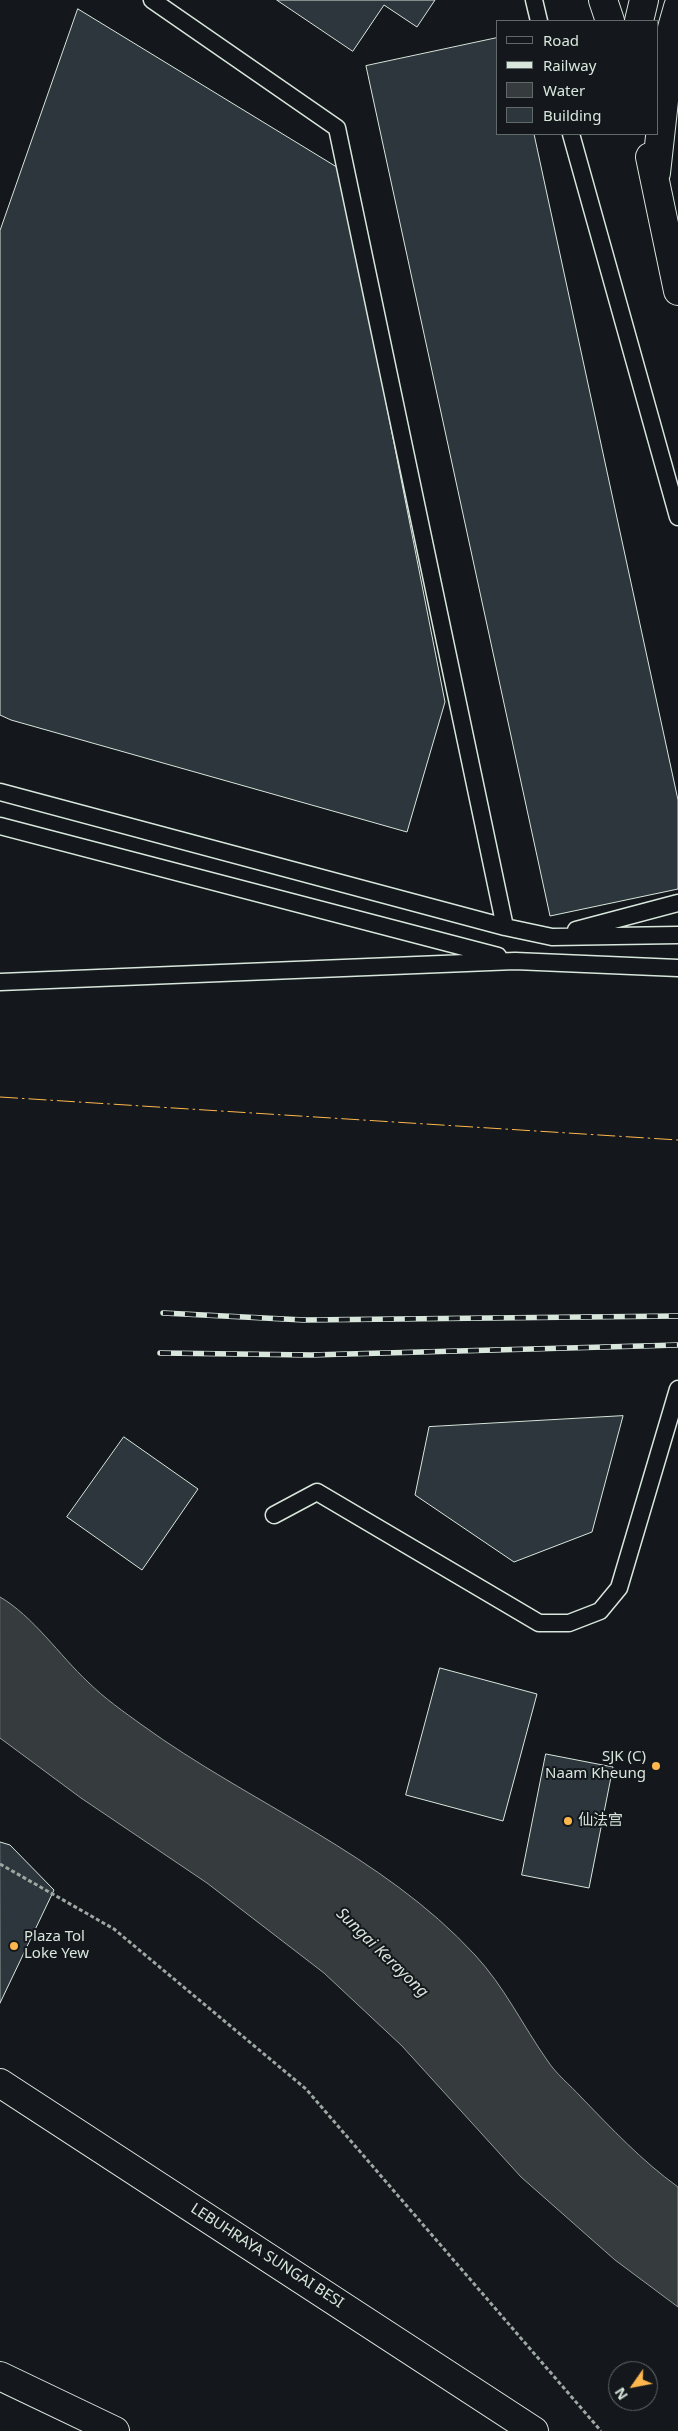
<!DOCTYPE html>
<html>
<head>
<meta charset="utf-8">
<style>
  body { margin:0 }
  #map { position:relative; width:678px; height:2431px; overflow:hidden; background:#14181c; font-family:"Noto Sans",sans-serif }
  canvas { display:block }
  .legend { position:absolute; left:496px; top:20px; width:162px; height:115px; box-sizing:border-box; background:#14181c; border:1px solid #626a69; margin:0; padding:6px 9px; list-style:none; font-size:15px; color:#d8e6dc }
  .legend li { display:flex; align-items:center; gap:10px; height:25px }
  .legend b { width:25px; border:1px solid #626a69 }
  .north { position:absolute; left:608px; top:2361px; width:50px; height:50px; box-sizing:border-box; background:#14181c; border:1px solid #626a69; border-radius:50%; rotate:237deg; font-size:14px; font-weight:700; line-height:20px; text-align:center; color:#d8e6dc }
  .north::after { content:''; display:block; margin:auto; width:18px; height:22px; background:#ffb74d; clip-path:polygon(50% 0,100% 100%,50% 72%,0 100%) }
</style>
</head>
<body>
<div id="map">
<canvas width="678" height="2431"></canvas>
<ul class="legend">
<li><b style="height:6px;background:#14181c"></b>Road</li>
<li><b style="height:6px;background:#d8e6dc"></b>Railway</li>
<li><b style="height:14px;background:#363b3e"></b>Water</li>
<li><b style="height:14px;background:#2c363c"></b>Building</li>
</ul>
<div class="north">N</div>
</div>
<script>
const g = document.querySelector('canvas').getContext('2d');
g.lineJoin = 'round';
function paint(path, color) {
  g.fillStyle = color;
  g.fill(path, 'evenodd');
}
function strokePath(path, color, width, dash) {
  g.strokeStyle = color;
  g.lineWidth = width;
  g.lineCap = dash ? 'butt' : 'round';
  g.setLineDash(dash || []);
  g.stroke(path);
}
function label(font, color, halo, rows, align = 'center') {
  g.font = font + ' "Noto Sans","Noto Sans SC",sans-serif';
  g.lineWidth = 4;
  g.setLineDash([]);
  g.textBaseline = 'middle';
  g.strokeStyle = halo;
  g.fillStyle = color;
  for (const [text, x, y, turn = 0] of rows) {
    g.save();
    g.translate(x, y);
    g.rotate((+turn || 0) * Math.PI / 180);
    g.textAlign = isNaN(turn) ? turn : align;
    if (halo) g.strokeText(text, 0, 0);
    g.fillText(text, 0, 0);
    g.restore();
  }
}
const water = new Path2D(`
  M 0,1597 C 33,1616 60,1656 88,1682 C 104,1698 124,1712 142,1725 C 251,1804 382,1854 475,1955 C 504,1986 523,2026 547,2060 C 556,2074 570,2085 581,2097 C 612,2129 642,2161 678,2187 L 678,2307 L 615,2260 L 521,2177 L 402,2046 L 324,1973 L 207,1883 L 81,1798 L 0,1738 Z`);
const building = new Path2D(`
  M 277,0 L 435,0 L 417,27 L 384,5 L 353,51 Z
  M 78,9 L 340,169 L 445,702 L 407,832 L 11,720 L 0,715 L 0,231 Z
  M 497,38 L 497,134 L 534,134 L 678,800 L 678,889 L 550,916 L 366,66 Z
  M 623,1416 L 592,1532 L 514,1562 L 415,1495 L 429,1427 Z
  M 124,1437 L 198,1489 L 142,1570 L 67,1517 Z
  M 440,1668 L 537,1694 L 503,1821 L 406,1795 Z
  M 546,1754 L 613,1767 L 589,1888 L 522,1875 Z
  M 0,1842 L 10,1845 L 54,1890 L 0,2003 Z`);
const path = new Path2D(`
  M 0,1864 L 114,1929 L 306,2089 L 601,2431`);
const lane = new Path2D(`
  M 152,0 L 337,128 L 505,927
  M 534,0 L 539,21
  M 571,134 L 678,517
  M 0,792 L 505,927 L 552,937 L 678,935
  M 0,826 L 498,956
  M 576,930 L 678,903
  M 0,982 L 515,961 L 678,968
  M 274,1515 L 317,1492 L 539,1623 L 569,1623 L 600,1611 L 619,1588 L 678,1389`);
const street = new Path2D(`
  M 639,21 L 644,0
  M 650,157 L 678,291
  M 656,173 L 672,28 L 678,7`);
const secondary = new Path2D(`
  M 603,0 L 610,21
  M 665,85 L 678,67`);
const highway = new Path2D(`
  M 0,2083 L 534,2431
  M 0,2376 L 115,2431`);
const rail = new Path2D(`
  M 163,1313 L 304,1320 L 678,1316
  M 160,1353 L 311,1355 L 678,1345`);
const power = new Path2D(`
  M 0,1097 L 678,1140`);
const markers = [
  [656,1766,5,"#ffb74d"],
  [568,1821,5,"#ffb74d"],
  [14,1946,5,"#ffb74d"]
];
const poiNames = [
  ["SJK (C)",646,1757,"right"],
  ["Naam Kheung",646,1774,"right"],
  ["仙法宫",578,1821],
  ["Plaza Tol",24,1937],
  ["Loke Yew",24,1954]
];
const streetNames = [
  ["LEBUHRAYA SUNGAI BESI",267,2256,33]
];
const waterNames = [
  ["Sungai Kerayong",382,1953,44]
];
paint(water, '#363b3e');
strokePath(water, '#939e99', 1);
paint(building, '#2c363c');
strokePath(building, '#d8e6dc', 1);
strokePath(lane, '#d8e6dc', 19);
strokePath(street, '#d8e6dc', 30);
strokePath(secondary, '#d8e6dc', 30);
strokePath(highway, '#d8e6dc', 30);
strokePath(path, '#9da8a2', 3, [4, 2.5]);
strokePath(lane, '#14181c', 16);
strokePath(street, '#14181c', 28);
strokePath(secondary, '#14181c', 28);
strokePath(highway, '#14181c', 28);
strokePath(rail, '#d8e6dc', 5.5);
strokePath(rail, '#14181c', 4, [11]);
strokePath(power, '#ffb74d', 1, [18, 4, 2.5, 4]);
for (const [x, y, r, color] of markers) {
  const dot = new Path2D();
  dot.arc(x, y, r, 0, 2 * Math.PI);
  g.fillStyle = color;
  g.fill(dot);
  strokePath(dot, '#14181c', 2);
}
label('15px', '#d8e6dc', '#14181c', poiNames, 'left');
label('15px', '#d8e6dc', '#14181c', streetNames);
label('italic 16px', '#d8e6dc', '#14181c', waterNames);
</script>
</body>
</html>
